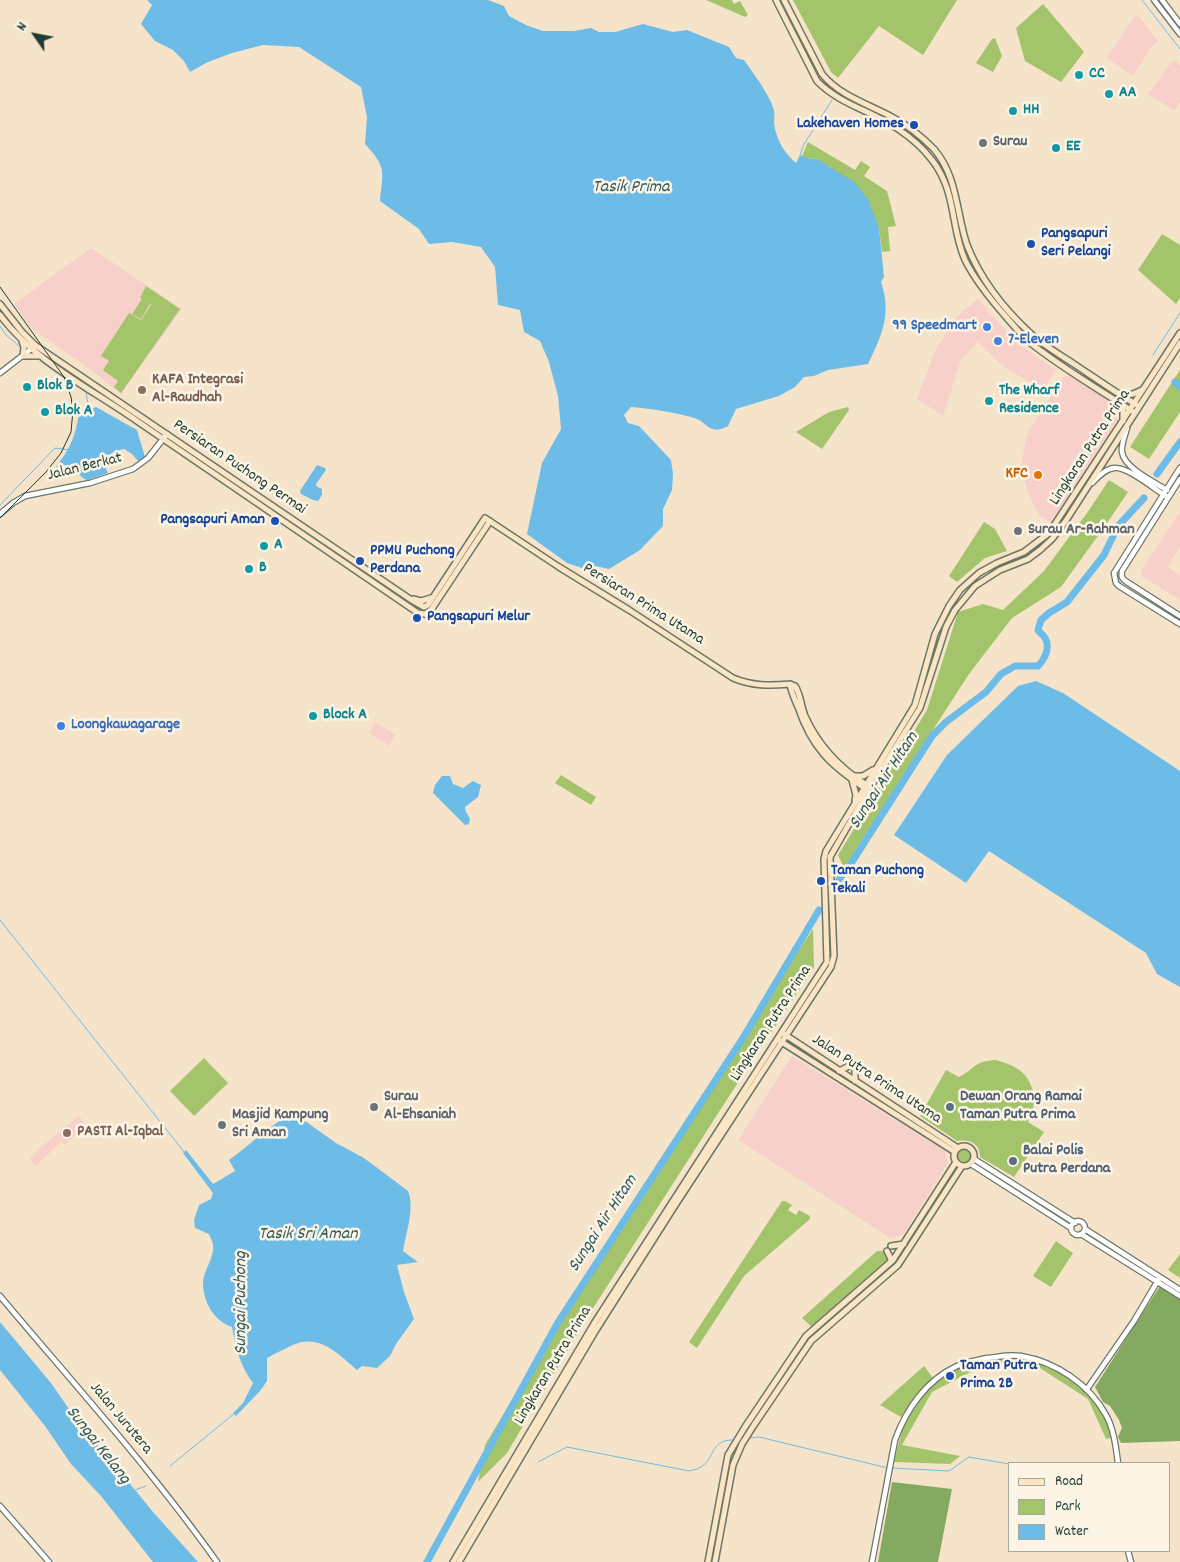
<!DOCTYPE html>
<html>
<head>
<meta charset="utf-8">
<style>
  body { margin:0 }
  #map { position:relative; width:1180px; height:1562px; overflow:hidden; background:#f6e4ca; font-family:Dekko,sans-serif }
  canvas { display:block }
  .legend { position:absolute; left:1008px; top:1462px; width:162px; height:90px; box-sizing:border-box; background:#fcf5e5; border:1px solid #a4ab9e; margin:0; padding:6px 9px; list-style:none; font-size:15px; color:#1f3d34 }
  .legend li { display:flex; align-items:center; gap:10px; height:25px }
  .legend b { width:25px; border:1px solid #a4ab9e }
  .north { position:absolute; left:10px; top:10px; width:50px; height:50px; -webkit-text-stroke:4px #fcf5e5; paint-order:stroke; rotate:303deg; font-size:14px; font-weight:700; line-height:20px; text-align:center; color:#1f3d34 }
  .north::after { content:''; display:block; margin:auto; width:18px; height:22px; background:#1f3d34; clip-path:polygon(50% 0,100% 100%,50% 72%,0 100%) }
</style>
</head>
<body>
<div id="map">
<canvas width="1180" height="1562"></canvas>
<ul class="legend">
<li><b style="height:6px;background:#fce5c4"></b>Road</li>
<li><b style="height:14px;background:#a4c46c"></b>Park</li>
<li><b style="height:14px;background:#6dbbe7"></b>Water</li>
</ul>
<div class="north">N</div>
</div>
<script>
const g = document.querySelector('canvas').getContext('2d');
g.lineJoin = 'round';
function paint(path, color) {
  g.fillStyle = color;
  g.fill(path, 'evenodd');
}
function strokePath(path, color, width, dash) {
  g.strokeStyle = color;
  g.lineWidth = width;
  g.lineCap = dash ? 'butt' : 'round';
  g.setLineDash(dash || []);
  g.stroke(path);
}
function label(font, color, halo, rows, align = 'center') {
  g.font = font + ' Dekko,sans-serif';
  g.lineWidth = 5;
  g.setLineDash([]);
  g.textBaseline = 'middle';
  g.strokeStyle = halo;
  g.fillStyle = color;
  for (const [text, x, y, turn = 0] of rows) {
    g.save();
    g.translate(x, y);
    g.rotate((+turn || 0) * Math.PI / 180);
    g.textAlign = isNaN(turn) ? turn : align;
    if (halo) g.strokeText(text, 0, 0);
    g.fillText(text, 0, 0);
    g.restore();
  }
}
const built = new Path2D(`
  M 1135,16 L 1139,17 L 1158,41 L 1150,49 L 1133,76 L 1107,58 Z
  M 1173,60 L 1176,61 L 1180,66 L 1180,102 L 1174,111 L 1148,94 Z
  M 91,248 L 182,309 L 121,394 L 94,372 L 31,328 L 14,304 Z
  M 978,299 L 1017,343 L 1056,370 L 1043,390 L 1004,367 L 978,342 L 961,360 L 943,416 L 917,399 L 935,351 L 956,317 Z
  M 1070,375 L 1117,406 L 1117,420 L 1051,523 L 1038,515 L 1027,490 L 1021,466 L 1027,434 L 1063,377 Z
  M 1180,512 L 1180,547 L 1168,565 L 1169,568 L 1180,576 L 1180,600 L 1142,576 L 1141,571 Z
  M 375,722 L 395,735 L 389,746 L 369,733 Z
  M 792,1056 L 945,1151 L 948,1163 L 903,1235 L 890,1238 L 738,1140 Z
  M 79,1116 L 86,1125 L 65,1145 L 61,1142 L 36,1166 L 29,1159 L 41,1147 Z`);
const green = new Path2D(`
  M 706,0 L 732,0 L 734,4 L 740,1 L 748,15 L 745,17 Z
  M 793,0 L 957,0 L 923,55 L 879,26 L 838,78 L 831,72 Z
  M 1043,4 L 1084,52 L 1061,82 L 1025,61 L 1016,28 Z
  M 995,38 L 1002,56 L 993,72 L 976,63 L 992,39 Z
  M 808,142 L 855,170 L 861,161 L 870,167 L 864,176 L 887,191 L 896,226 L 888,227 L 890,251 L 882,252 L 879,228 L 817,159 L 806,158 L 802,156 Z
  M 1162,234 L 1180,245 L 1180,298 L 1176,304 L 1138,270 Z
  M 146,286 L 180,309 L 121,393 L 114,387 L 118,381 L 103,370 L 109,361 L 101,356 L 129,313 L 141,320 L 151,305 L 150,304 L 141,319 L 132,314 L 142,299 L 140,298 Z
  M 1180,370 L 1180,412 L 1149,459 L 1130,447 Z
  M 848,407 L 849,410 L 822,449 L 796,432 L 829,412 Z
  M 1109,480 L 1128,492 L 1105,526 L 1061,587 L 1012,618 L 969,674 L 844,868 L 838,855 L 927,710 L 958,612 L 983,604 L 1003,610 L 1044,571 L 1087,513 Z
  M 984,522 L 995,529 L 1007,551 L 985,558 L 957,582 L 949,576 Z
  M 561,775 L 596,797 L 591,805 L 555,783 Z
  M 813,929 L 814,968 L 744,1073 L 588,1316 L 507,1453 L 478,1482 L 485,1445 L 569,1304 L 725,1061 Z
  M 204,1058 L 228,1083 L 194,1116 L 170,1091 Z
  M 996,1060 C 1013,1065 1026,1070 1032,1088 C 1034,1093 1035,1098 1034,1103 C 1033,1110 1030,1116 1028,1122 L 1044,1132 L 1014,1177 L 980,1157 C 980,1143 969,1139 957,1141 L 920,1116 L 946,1070 L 959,1077 C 976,1068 974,1061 996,1060 Z
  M957 1154a8 8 0 1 1 16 0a8 8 0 1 1-16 0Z
  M 782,1201 L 785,1201 L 792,1205 L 788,1210 L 796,1215 L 799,1210 L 810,1216 L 810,1219 L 744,1276 L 697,1348 L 689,1342 Z
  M 1056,1241 L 1073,1253 L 1051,1287 L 1033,1276 Z
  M 877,1251 L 885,1251 L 888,1262 L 813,1328 L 802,1318 Z
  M 1180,1254 L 1180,1278 L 1168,1270 Z
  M 1020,1358 C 1054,1367 1091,1384 1106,1419 C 1109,1425 1110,1432 1112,1438 L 1106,1439 L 1088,1399 L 1040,1368 L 982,1366 L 932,1392 L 902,1445 L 960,1456 L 950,1464 L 894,1462 C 898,1447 901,1431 907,1417 C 909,1411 914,1406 918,1401 C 944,1365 977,1359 1020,1358 Z
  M 924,1366 L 933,1378 L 917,1394 L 901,1417 L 880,1405 Z`);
const forest = new Path2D(`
  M 1160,1286 L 1180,1298 L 1180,1441 L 1121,1443 L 1118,1437 L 1122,1428 L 1119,1420 L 1110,1406 L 1103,1402 L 1095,1387 Z
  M 892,1482 L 952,1489 L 938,1562 L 878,1562 Z`);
const water = new Path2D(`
  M 147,0 L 488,0 L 504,6 L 509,16 L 526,25 L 543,31 L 574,31 L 591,28 L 599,32 L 615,32 L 643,24 L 673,32 L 687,30 L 729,47 L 736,58 L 744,60 C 753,73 771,96 774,111 C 775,115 774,119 774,123 C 776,139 784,153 796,163 L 800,155 L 807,158 L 817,159 L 854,182 L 868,199 L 879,228 L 884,277 L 881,282 C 892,314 882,335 868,364 L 828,370 L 814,376 L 804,377 L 795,387 L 779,396 L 736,409 L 728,426 C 723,428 718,431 713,429 C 706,427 703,421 697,419 C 676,412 653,409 631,407 L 624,415 L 628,423 L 639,426 L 671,460 L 673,474 L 672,490 L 663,509 L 663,526 L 640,550 L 609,569 L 595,566 L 582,568 L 567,563 L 527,534 L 542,463 L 561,429 L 558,396 L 549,362 L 540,341 L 524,332 L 520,310 L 498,305 L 495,267 L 481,247 L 452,242 L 429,244 L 419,229 L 380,201 C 383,170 387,168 365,144 L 367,117 L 361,87 L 299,47 L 263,45 L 232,53 L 208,62 L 190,72 L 184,61 L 173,50 L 155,41 L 141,24 L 152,5 Z
  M 96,407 L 137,430 L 145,457 L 139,462 L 132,454 L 124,449 L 113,452 L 103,463 L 108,473 L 87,480 C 69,471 81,461 56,467 C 71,447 74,439 79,415 Z
  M 317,465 L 325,468 L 326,470 L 316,484 L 316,486 L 322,489 L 322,495 L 318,501 L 313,500 L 301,494 L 300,491 Z
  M 1036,681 L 1063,693 L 1180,771 L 1180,987 L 1157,974 L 1146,953 L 989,851 L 966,883 L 894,835 L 947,755 L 1018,686 Z
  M 442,776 L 450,776 L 453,784 L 463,788 L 473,781 L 481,785 L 478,797 L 465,807 L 465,810 L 470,819 L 469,824 L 465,825 L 433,793 L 435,785 Z
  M 288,1116 L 298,1116 L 336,1143 L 364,1158 L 408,1191 C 415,1208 406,1233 403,1251 L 418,1262 L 397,1265 L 404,1292 L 414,1319 L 396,1344 L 390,1356 L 377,1368 L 362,1366 L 357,1370 C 340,1355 320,1334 295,1344 C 286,1348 276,1353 267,1358 L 267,1381 L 260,1391 L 236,1416 L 233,1413 L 243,1403 L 253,1383 C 240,1366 236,1348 232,1327 C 214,1321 203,1302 203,1283 C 203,1272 215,1256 213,1245 C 213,1242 210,1237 209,1234 L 195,1228 L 194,1220 L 199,1205 L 211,1199 L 213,1193 L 183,1153 L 186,1150 L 213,1184 L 235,1171 L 229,1160 C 249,1146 266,1128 288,1116 Z
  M 0,1322 L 51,1383 L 71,1412 L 153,1512 L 198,1562 L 153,1562 L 101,1496 L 71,1464 L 45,1426 L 0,1370 Z`);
const stream = new Path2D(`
  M 1142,0 L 1180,49
  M 800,155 L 803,146 L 832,100
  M 0,326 L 6,335 L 19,346
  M 1153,355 L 1180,313
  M 40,361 L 86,392 L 89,410
  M 0,505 L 55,448 L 69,450
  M 0,920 L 185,1153
  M 748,1438 L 759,1437 L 888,1468
  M 538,1462 L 567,1447 L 689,1471 C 714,1467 708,1449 722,1442 C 726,1440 730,1440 734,1440
  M 170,1466 L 235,1413
  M 892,1468 L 949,1471 L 969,1457 L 1009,1464
  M 135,1490 L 146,1486`);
const river = new Path2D(`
  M 1175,382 L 1180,387
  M 1157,474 L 1180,442
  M 838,881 L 850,865 L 932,736 L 946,722 L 986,692 L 1001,674 L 1015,666 L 1038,666 C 1044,660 1050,649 1046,640 C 1045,636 1040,633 1038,630 L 1041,620 L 1049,613 L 1067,602 L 1104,555 L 1118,526 L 1144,498
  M 427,1562 L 557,1324 L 743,1038 L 819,910`);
const tertiary = new Path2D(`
  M 1154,0 L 1180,34
  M 1162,0 L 1180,24
  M 0,373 L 35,346
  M 1127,428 C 1125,436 1121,444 1122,452 C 1124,468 1154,482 1167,490
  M 1180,468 L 1114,573 L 1116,583 L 1119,586 L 1180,624
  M 1180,479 L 1122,571 C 1121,577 1122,579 1127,582 L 1180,616
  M 1092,483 C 1098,477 1105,469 1114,468 C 1127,466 1154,489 1166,496
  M 0,514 L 13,503 L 25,496 L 90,483 L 133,469 L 148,458 L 167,434
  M 974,1159 L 1075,1223
  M 971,1164 L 1071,1228
  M1071 1228a7 7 0 1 1 14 0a7 7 0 1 1-14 0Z
  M 1085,1229 L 1180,1290
  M 1081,1234 L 1180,1296
  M 0,1296 C 73,1383 151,1469 217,1562
  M 1087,1389 L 1134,1321 L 1160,1277
  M 0,1506 L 49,1562
  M 1128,1551 L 1131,1562
  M 872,1562 L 895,1440 C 906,1410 926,1380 957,1366 C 966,1362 977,1360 987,1358 C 998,1357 1010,1354 1021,1356 C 1056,1362 1089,1384 1106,1415 C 1114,1429 1116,1448 1118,1463`);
const secondary = new Path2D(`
  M 776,0 L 817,81 C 839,104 872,111 898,129 C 910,137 923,148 932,160 C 957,192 950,226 965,260 C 976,282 991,300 1007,318 C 1014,326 1020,334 1028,341 C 1060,367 1097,388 1132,411
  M 784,0 L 822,74 C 840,96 868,104 892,117 C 908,125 922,137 934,149 C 958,177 956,213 967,245 C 980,278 1004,309 1030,333 C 1043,345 1059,354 1074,364 C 1095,378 1115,392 1137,405
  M 0,304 L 22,332 L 35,345 L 410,599 L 424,607
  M 0,315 C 34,361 91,389 137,421 C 230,485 324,548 418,613 L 425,614
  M 22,341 L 24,347 L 23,356 L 40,356
  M 1122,395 L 1133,394 L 1142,390
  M 1119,403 L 1123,411 L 1123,421
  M 413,599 L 421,601 L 431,598
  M 424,607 L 428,605 L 485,518 L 559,567 L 629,610 L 733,678 C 752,686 770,686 790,684 L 795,686 C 801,695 801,707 805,716 C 818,745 841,769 868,786
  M 425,614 L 431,610 L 490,521
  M 790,684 C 791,692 795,700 798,707 C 812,748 830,765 866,789
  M 855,776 L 863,776 L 873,770
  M 852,780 L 856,795 L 855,800
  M 784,1034 L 958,1148
  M 780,1041 L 955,1152
  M 839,1071 L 855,1063 L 855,1081
  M954 1156a10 10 0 1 1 20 0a10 10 0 1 1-20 0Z
  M 891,1246 L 904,1244
  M 887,1251 L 891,1259 L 890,1263
  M 453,1562 L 595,1322 L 827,962 L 824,859 L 826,851 L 915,705 L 935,634 L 949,606 L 960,590 L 979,573 L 997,563 L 1024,552 L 1049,533 L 1180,333
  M 459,1562 L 596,1330 L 674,1207 L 831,967 L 834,956 L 830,857 L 868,791 L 920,708 L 946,627 L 955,610 L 975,586 L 1000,570 L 1028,559 L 1040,550 L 1052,539 L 1065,522 L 1180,343
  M 708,1562 L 728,1455 L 745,1427 L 806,1336 L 893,1260 L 956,1162
  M 715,1562 L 733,1465 L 742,1444 L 754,1425 L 811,1341 L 898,1265 L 962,1166`);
const tram = new Path2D(`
  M 0,287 L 64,377 L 71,397 L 73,410 L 71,432 L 61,453 L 46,472 L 0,518`);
const markers = [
  [1079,75,5,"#0f9aa8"],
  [1109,94,5,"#0f9aa8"],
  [1013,111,5,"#0f9aa8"],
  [914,125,5,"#1a4fb4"],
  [983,143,5,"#6b7280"],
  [1056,148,5,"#0f9aa8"],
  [1031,244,5,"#1a4fb4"],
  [987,327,5,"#3f7fe0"],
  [998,341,5,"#3f7fe0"],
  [27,387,5,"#0f9aa8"],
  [142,390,5,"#8d6e63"],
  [989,401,5,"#0f9aa8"],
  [45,412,5,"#0f9aa8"],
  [1038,475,5,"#e8710a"],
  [275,521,5,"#1a4fb4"],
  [1018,531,5,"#6b7280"],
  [264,546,5,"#0f9aa8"],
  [360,561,5,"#1a4fb4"],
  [249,569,5,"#0f9aa8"],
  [417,618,5,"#1a4fb4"],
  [313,716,5,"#0f9aa8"],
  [61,726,5,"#3f7fe0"],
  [821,881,5,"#1a4fb4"],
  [374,1107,5,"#6b7280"],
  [950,1107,5,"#5c6f8a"],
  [222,1125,5,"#6b7280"],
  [67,1133,5,"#8d6e63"],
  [1013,1161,5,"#5c6f8a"],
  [950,1376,5,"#1a4fb4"]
];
const cultureNames = [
  ["CC",1089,75],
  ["AA",1119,94],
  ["HH",1023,111],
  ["EE",1066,148],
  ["Blok B",37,387],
  ["The Wharf",999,392],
  ["Residence",999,410],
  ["Blok A",55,412],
  ["A",274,546],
  ["B",259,569],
  ["Block A",323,716]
];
const transitNames = [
  ["Lakehaven Homes",904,125,"right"],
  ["Pangsapuri",1041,235],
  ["Seri Pelangi",1041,253],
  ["Pangsapuri Aman",265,521,"right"],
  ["PPMU Puchong",370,552],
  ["Perdana",370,570],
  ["Pangsapuri Melur",427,618],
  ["Taman Puchong",831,872],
  ["Tekali",831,890],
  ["Taman Putra",960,1367],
  ["Prima 2B",960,1385]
];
const worshipNames = [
  ["Surau",993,143],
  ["Surau Ar-Rahman",1028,531],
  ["Surau",384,1098],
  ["Al-Ehsaniah",384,1116],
  ["Masjid Kampung",232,1116],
  ["Sri Aman",232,1134]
];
const shopNames = [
  ["99 Speedmart",977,327,"right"],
  ["7-Eleven",1008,341],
  ["Loongkawagarage",71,726]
];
const educationNames = [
  ["KAFA Integrasi",152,381],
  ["Al-Raudhah",152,399],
  ["PASTI Al-Iqbal",77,1133]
];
const streetNames = [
  ["Lingkaran Putra Prima",1091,448,-57],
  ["Jalan Berkat",85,468,-14],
  ["Persiaran Puchong Permai",239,468,34],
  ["Persiaran Prima Utama",643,605,32],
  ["Lingkaran Putra Prima",772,1024,-57],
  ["Jalan Putra Prima Utama",876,1080,33],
  ["Lingkaran Putra Prima",554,1366,-59],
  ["Jalan Jurutera",120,1419,50]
];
const foodNames = [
  ["KFC",1028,475]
];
const serviceNames = [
  ["Dewan Orang Ramai",960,1098],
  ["Taman Putra Prima",960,1116],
  ["Balai Polis",1023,1152],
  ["Putra Perdana",1023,1170]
];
const waterNames = [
  ["Tasik Prima",631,189],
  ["Sungai Air Hitam",885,781,-57],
  ["Sungai Air Hitam",604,1224,-57],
  ["Tasik Sri Aman",308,1236],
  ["Sungai Puchong",243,1303,-90],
  ["Sungai Kelang",97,1446,52]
];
paint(built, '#f7d0ca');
paint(green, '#a4c46c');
paint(forest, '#83aa60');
paint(water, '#6dbbe7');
strokePath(stream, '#6dbbe7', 1);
strokePath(river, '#6dbbe7', 7);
strokePath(tertiary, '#6a7768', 7);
strokePath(secondary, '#6a7768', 8);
strokePath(tertiary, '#fff', 4.5);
strokePath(secondary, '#fce5c4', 5);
strokePath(tram, '#1f3d34', 1);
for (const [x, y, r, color] of markers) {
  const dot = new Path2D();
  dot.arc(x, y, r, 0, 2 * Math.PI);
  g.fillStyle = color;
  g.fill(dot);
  strokePath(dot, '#fcf5e5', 2);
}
label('bold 16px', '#0d838f', '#fcf5e5', cultureNames, 'left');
label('bold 16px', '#164399', '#fcf5e5', transitNames, 'left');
label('bold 16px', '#5b616d', '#fcf5e5', worshipNames, 'left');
label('bold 16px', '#366cbe', '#fcf5e5', shopNames, 'left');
label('bold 16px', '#785e54', '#fcf5e5', educationNames, 'left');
label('16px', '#1f3d34', '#fcf5e5', streetNames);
label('bold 16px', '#c56008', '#fcf5e5', foodNames, 'right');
label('bold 16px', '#4e5e75', '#fcf5e5', serviceNames, 'left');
label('italic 18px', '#325c61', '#fcf5e5', waterNames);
</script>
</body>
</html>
